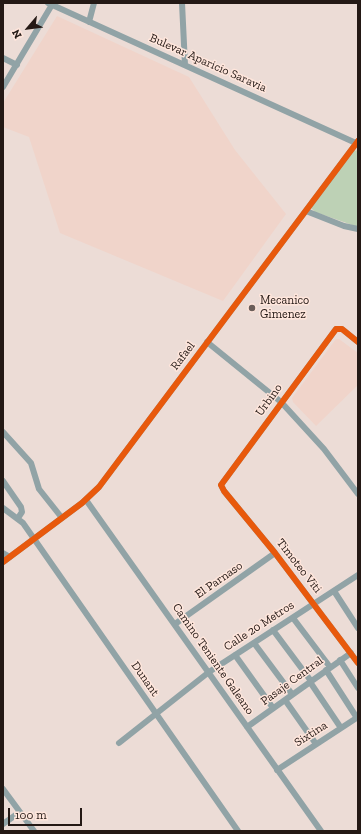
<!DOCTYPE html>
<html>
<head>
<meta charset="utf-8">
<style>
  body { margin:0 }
  #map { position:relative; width:361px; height:834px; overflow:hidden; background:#ecdcd6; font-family:"Zilla Slab",serif }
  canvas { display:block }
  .frame { position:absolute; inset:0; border:4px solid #241915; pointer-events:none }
  .north { position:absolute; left:8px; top:8px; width:40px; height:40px; -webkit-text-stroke:3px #ffe6dc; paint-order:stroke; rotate:242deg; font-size:11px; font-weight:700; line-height:16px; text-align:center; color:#241915 }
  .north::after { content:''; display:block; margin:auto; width:14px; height:18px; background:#241915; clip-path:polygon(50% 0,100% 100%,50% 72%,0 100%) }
  .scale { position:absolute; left:8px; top:808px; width:74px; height:18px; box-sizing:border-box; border:2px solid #241915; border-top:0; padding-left:5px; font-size:12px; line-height:14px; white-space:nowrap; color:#241915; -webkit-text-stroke:3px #ffe6dc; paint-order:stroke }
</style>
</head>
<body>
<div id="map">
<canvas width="361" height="834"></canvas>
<div class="frame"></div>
<div class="north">N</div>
<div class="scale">100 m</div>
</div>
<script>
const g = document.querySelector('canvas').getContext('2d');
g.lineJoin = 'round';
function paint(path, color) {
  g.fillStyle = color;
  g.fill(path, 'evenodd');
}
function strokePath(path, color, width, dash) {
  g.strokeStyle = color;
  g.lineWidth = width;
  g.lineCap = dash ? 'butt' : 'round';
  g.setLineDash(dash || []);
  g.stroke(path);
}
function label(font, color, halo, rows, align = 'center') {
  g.font = font + ' "Zilla Slab",serif';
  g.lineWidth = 3;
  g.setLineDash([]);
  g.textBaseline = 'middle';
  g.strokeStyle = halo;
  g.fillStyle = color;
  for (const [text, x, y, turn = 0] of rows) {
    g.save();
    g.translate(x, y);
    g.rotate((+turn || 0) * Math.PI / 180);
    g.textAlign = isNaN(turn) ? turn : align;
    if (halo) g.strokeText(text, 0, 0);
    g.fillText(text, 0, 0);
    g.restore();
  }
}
const built = new Path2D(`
  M 57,16 L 189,77 L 235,150 L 286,214 L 223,301 L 60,233 L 29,137 L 3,127 L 3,103 Z
  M 336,339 L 339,339 L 358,353 L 358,385 L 316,426 L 293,402 L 292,398 Z`);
const green = new Path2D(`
  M 358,150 L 358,227 L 315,212 L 311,208 L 354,151 Z`);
const minor = new Path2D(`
  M 48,3 L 358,144
  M 182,3 L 185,65
  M 89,22 L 94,3
  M 3,58 L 17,65
  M 3,87 L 53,3
  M 306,211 L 344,226 L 358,229
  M 207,342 L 281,402 L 324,449 L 358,494
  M 358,342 L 342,329 L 336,329 L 221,485 L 224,491 L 275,553 L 358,663
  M 3,432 L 31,463 L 39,489 L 62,518
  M 3,481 L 21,507 L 22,512 L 18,518
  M 86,500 L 321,831
  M 3,508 L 23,523 L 238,831
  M 3,553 L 10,557
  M 3,562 L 82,503 L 99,487 L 358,141
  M 334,591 L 358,628
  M 293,618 L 330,667
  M 175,624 L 275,553
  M 273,630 L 311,681
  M 254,643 L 292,694
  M 235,655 L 273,708
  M 340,660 L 358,688
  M 326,670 L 357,718
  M 310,682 L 341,728
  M 285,700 L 316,744
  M 247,727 L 351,653
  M 119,743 L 209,672 L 358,575
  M 277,770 L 358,717
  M 3,789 L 34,831
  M 3,824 L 20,812`);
const cycleway = new Path2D(`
  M 358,342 L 342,329 L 336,329 L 221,485 L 224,491 L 275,553 L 358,663
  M 3,562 L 82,503 L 99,487 L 358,141`);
const markers = [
  [252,308,4,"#6a5d59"]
];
const streetNames = [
  ["Bulevar Aparicio Saravia",208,63,24],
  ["Rafael",183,356,-53],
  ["Urbino",269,400,-54],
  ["Timoteo Viti",299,566,52],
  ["El Parnaso",219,580,-35],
  ["Calle 20 Metros",259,626,-33],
  ["Camino Teniente Galeano",213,659,55],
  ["Dunant",145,679,55],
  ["Pasaje Central",292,681,-36],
  ["Sixtina",311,734,-33]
];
const poiNames = [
  ["Mecanico",260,301],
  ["Gimenez",260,315]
];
paint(built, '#f0d4ca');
paint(green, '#bdd1b5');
strokePath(minor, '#91a3a6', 6);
strokePath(cycleway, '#e8590c', 6);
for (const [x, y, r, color] of markers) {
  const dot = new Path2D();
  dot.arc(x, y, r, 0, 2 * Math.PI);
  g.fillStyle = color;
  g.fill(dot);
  strokePath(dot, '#ffe6dc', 1.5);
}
label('12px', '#241915', '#ffe6dc', streetNames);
label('12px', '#241915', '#ffe6dc', poiNames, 'left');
</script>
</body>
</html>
